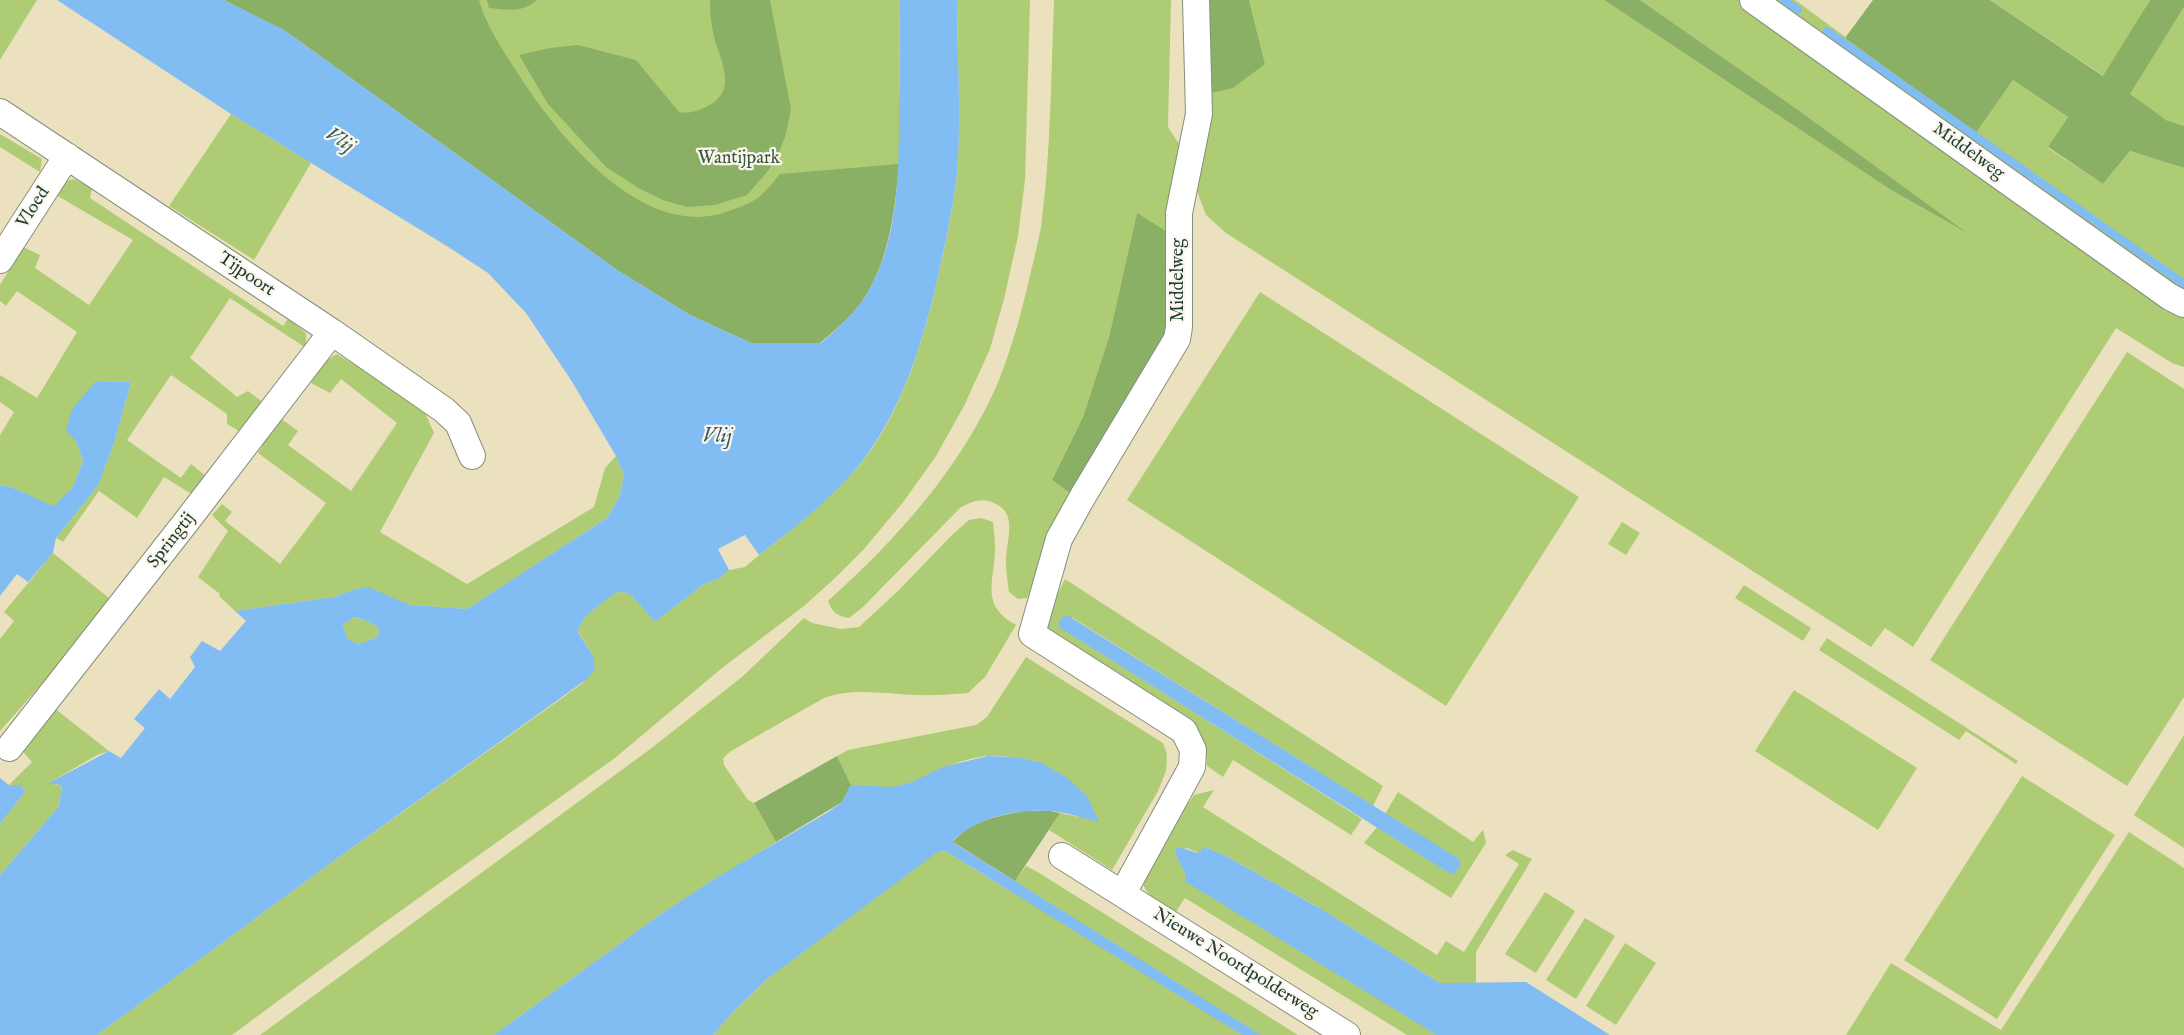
<!DOCTYPE html>
<html>
<head>
<meta charset="utf-8">
<style>
  body { margin:0 }
  canvas { display:block; background:#ebe1bf }
</style>
</head>
<body>
<canvas width="2184" height="1035"></canvas>
<script>
const g = document.querySelector('canvas').getContext('2d');
g.lineJoin = 'round';
function paint(path, color) {
  g.fillStyle = color;
  g.fill(path, 'evenodd');
}
function strokePath(path, color, width, dash) {
  g.strokeStyle = color;
  g.lineWidth = width;
  g.lineCap = dash ? 'butt' : 'round';
  g.setLineDash(dash || []);
  g.stroke(path);
}
function label(font, color, halo, rows, align = 'center') {
  g.font = font + ' "IM FELL English",serif';
  g.lineWidth = 4.5;
  g.setLineDash([]);
  g.textBaseline = 'middle';
  g.strokeStyle = halo;
  g.fillStyle = color;
  for (const [text, x, y, turn = 0] of rows) {
    g.save();
    g.translate(x, y);
    g.rotate((+turn || 0) * Math.PI / 180);
    g.textAlign = isNaN(turn) ? turn : align;
    if (halo) g.strokeText(text, 0, 0);
    g.fillText(text, 0, 0);
    g.restore();
  }
}
const green = new Path2D(`
  M 0,0 L 37,0 L 0,60 Z
  M 224,0 L 900,0 L 899,164 L 841,326 Z
  M 957,0 L 1030,0 L 1025,180 L 1018,236 L 1004,299 L 990,349 L 964,406 L 936,456 L 904,501 L 864,549 L 834,579 L 804,606 L 722,668 L 615,758 L 378,927 L 232,1035 L 97,1035 L 324,868 L 583,683 L 593,656 L 578,631 C 581,614 604,603 617,592 L 629,593 L 655,622 L 704,584 L 718,579 L 729,570 L 745,567 C 788,531 838,497 871,450 C 913,389 931,312 946,241 C 951,214 957,187 958,160 C 961,107 957,53 957,0 Z
  M 1054,0 L 1171,0 L 1168,127 L 1181,147 L 1174,236 L 1137,214 L 1109,337 L 1083,417 L 1052,480 L 1075,497 L 1027,598 L 1018,599 L 1009,592 C 1008,583 1006,573 1006,564 C 1005,543 1019,515 996,504 C 982,497 973,501 960,508 L 863,607 L 849,618 C 838,616 832,613 828,601 C 898,538 962,467 999,380 C 1012,347 1021,314 1029,280 C 1033,262 1038,244 1041,227 C 1051,152 1051,75 1054,0 Z
  M 1249,0 L 1604,0 L 1891,190 L 1960,229 L 1794,107 L 1640,0 L 1742,0 L 2184,315 L 2184,367 L 2172,363 L 2116,328 L 1913,647 L 1885,628 L 1871,647 L 1226,233 L 1206,215 L 1197,191 L 1207,94 L 1265,64 Z
  M 1769,0 L 1795,0 L 1976,133 L 2013,80 L 2068,117 L 2048,148 L 2103,184 L 2130,151 L 2184,168 L 2184,295 Z
  M 1990,0 L 2150,0 L 2104,76 Z
  M 2184,7 L 2184,126 L 2166,120 L 2129,95 Z
  M 231,114 L 311,163 L 254,260 L 169,206 Z
  M 0,134 L 42,159 L 40,172 L 0,147 Z
  M 74,179 L 92,188 L 90,198 L 283,326 L 288,319 L 306,333 L 306,348 L 230,298 L 190,358 L 237,397 L 248,391 L 264,403 L 244,434 L 227,424 L 227,414 L 171,375 L 127,440 L 181,478 L 191,464 L 208,478 L 195,496 L 164,477 L 137,518 L 99,491 L 63,542 L 56,538 L 98,486 L 114,443 L 131,382 L 96,381 L 76,441 L 83,461 L 73,487 L 54,507 C 36,500 19,487 0,485 L 0,435 L 14,412 L 0,402 L 0,375 L 37,398 L 77,332 L 17,291 L 6,306 L 0,301 L 0,285 L 23,247 L 40,255 L 35,268 L 89,305 L 133,240 L 56,195 L 62,182 Z
  M 1260,292 L 1579,497 L 1446,706 L 1127,500 Z
  M 2127,352 L 2184,389 L 2184,697 L 2127,786 L 1930,660 Z
  M 337,354 L 422,406 L 434,433 L 380,532 L 467,584 L 594,507 L 605,468 L 616,456 L 624,475 L 620,495 L 607,518 L 467,609 L 410,605 L 368,588 L 353,590 L 334,597 L 235,611 L 219,596 L 220,594 L 198,577 L 228,531 L 212,515 L 222,504 L 232,512 L 225,521 L 280,564 L 326,503 L 258,453 L 280,418 L 298,431 L 288,445 L 351,491 L 397,423 L 341,379 L 330,393 L 311,383 L 318,365 Z
  M 981,518 L 993,522 C 994,532 995,541 995,551 C 994,583 980,605 1016,625 L 985,677 L 968,693 C 951,694 934,696 917,695 C 886,694 853,687 824,698 L 731,751 L 723,758 L 724,765 L 748,800 L 754,803 L 776,842 L 658,916 L 494,1035 L 260,1035 L 649,750 L 742,677 L 804,618 L 812,623 L 841,629 L 859,627 L 899,590 L 952,535 L 969,520 Z
  M 1622,522 L 1640,533 L 1626,555 L 1608,544 Z
  M 53,553 L 114,602 L 0,731 L 0,639 L 14,621 L 4,612 Z
  M 1065,579 L 1383,786 L 1373,806 L 1073,618 L 1058,624 L 1060,627 L 1362,819 L 1351,835 L 1233,760 L 1223,777 L 1207,766 L 1206,747 L 1189,724 L 1051,635 L 1045,627 L 1046,618 Z
  M 1744,585 L 1811,628 L 1803,641 L 1735,598 Z
  M 353,617 L 365,620 L 379,628 L 378,637 L 358,644 L 346,638 L 343,625 Z
  M 1827,638 L 2018,761 L 2016,764 L 1966,731 L 1959,740 L 1819,650 Z
  M 1026,657 L 1163,743 L 1167,754 L 1166,771 L 1158,791 L 1112,870 L 1049,830 L 1060,813 L 1079,817 L 1040,762 C 1023,759 1006,755 989,756 C 952,758 925,782 893,787 C 879,789 864,786 851,785 L 837,756 L 848,750 L 976,725 L 987,717 Z
  M 1794,690 L 1917,768 L 1878,830 L 1755,751 Z
  M 54,708 L 109,751 L 97,755 L 49,783 L 62,786 L 59,806 L 0,875 L 0,824 L 25,792 L 21,785 L 9,785 L 32,762 L 20,748 Z
  M 2184,735 L 2184,848 L 2134,815 Z
  M 2022,776 L 2115,835 L 1997,1019 L 1904,960 Z
  M 1214,790 L 1203,807 L 1437,955 L 1446,941 L 1464,952 L 1519,864 L 1505,855 L 1513,850 L 1532,859 L 1476,952 L 1476,983 L 1440,983 L 1316,906 L 1224,855 L 1204,847 L 1199,853 L 1187,848 L 1174,851 L 1185,874 L 1437,1035 L 1407,1035 L 1185,898 L 1175,913 C 1159,902 1137,893 1144,870 L 1194,795 Z
  M 1398,792 L 1473,842 L 1483,830 L 1486,843 L 1451,898 L 1364,843 L 1377,827 L 1449,873 L 1459,859 L 1385,814 Z
  M 2129,832 L 2184,868 L 2184,1035 L 1846,1035 L 1891,963 L 2001,1030 Z
  M 938,851 L 947,852 L 1008,890 L 1026,866 L 1036,871 L 1298,1035 L 713,1035 L 732,1013 L 766,980 Z
  M 1545,892 L 1575,911 L 1536,973 L 1505,954 Z
  M 1585,918 L 1615,936 L 1576,999 L 1546,980 Z
  M 1625,943 L 1656,963 L 1616,1025 L 1586,1006 Z`);
const forest = new Path2D(`
  M 224,0 L 479,0 C 486,26 503,50 517,72 C 556,134 642,241 726,212 C 757,201 759,200 780,174 L 899,164 C 895,209 890,257 865,297 C 854,315 836,329 820,343 L 751,343 L 690,315 L 617,270 L 284,30 Z
  M 487,0 L 537,0 C 522,13 508,10 489,8 Z
  M 710,0 L 770,0 L 791,109 L 786,134 L 780,150 L 768,171 L 747,195 L 715,205 L 687,207 L 663,200 L 640,189 L 606,167 L 548,104 L 519,55 L 550,48 L 578,45 L 636,60 L 679,112 C 689,114 697,111 706,107 C 739,92 721,62 714,37 C 711,24 710,13 710,0 Z
  M 1203,0 L 1249,0 L 1265,64 L 1233,88 L 1207,94 Z
  M 1604,0 L 1640,0 L 1794,107 L 1967,233 L 1891,190 Z
  M 1873,0 L 1990,0 L 2103,76 L 2150,0 L 2184,0 L 2184,7 L 2130,94 L 2166,120 L 2184,126 L 2184,168 L 2130,151 L 2103,184 L 2048,147 L 2068,117 L 2013,80 L 1976,133 L 1845,38 Z
  M 1137,213 L 1174,236 L 1168,320 L 1160,347 L 1075,497 L 1052,480 L 1083,417 L 1109,337 Z
  M 837,756 L 851,785 L 842,802 L 776,842 L 754,803 Z
  M 1026,811 L 1050,811 L 1060,813 L 1015,881 L 953,842 C 970,821 1000,815 1026,811 Z`);
const water = new Path2D(`
  M 57,0 L 224,0 L 284,30 L 617,270 L 690,315 L 751,343 L 821,343 C 837,329 853,315 865,297 C 900,242 899,168 899,105 C 900,70 900,35 900,0 L 957,0 C 957,53 961,107 958,159 C 957,186 951,214 946,240 C 931,312 913,388 871,449 C 843,491 799,524 759,555 L 745,535 L 718,549 L 729,570 L 718,579 L 704,584 L 655,622 L 629,593 L 617,592 C 604,603 581,614 578,632 L 593,656 L 595,669 L 587,679 L 324,868 L 97,1035 L 0,1035 L 0,875 L 59,806 L 62,786 L 56,784 L 47,784 L 109,751 L 121,758 L 145,728 L 134,719 L 159,689 L 170,699 L 195,667 L 190,657 L 202,641 L 220,651 L 246,621 L 235,611 L 334,597 L 353,590 L 368,587 L 410,605 L 467,609 L 607,518 L 620,495 L 624,475 L 616,456 L 571,380 L 526,313 L 488,273 L 450,248 L 231,114 ZM 354,617 L 365,620 L 379,628 L 378,637 L 358,644 L 347,638 L 343,625 Z
  M 96,381 L 131,382 L 114,443 L 98,486 L 56,538 L 53,553 L 28,582 L 17,574 L 0,596 L 0,485 C 19,487 36,500 54,506 L 73,487 L 83,461 L 76,441 L 66,431 L 72,409 Z
  M 1067,615 L 1459,859 L 1461,865 L 1455,873 L 1449,873 L 1059,627 L 1058,624 L 1062,618 Z
  M 988,756 L 1015,757 L 1040,762 L 1066,777 L 1088,797 L 1099,822 C 1083,818 1066,812 1049,811 C 1016,809 978,817 954,840 L 954,843 L 1261,1035 L 1242,1035 L 947,852 L 939,851 L 766,980 L 732,1013 L 713,1035 L 494,1035 L 658,916 L 716,878 L 828,812 L 842,802 L 851,785 L 892,787 L 912,782 L 943,767 Z
  M 0,778 L 9,785 L 21,785 L 25,792 L 0,824 Z
  M 1179,847 L 1198,853 L 1204,847 L 1224,855 L 1321,909 L 1440,983 L 1526,982 L 1610,1035 L 1437,1035 L 1186,882 L 1185,874 L 1174,851 Z`);
const stream = new Path2D(`
  M 1784,0 L 1798,10
  M 1827,31 L 2184,284`);
const minor = new Path2D(`
  M 1753,0 L 2170,297 L 2184,304
  M 0,112 L 332,332 L 444,410 L 458,423 L 472,456
  M 0,260 L 67,156
  M 9,748 L 186,522 L 332,332
  M 1062,856 L 1347,1035
  M 1123,893 L 1192,767 L 1193,750 L 1184,731 L 1032,634 L 1059,539 L 1083,496 L 1177,339 L 1179,327 L 1179,213 L 1199,114 L 1196,0`);
const streetNames = [
  ["Middelweg",1968,152,36],
  ["Vloed",34,208,-57],
  ["Tijpoort",246,275,34],
  ["Middelweg",1179,280,-90],
  ["Springtij",172,541,-52],
  ["Nieuwe Noordpolderweg",1235,964,32]
];
const parkNames = [
  ["Wantijpark",739,159]
];
const waterNames = [
  ["Vlij",339,141,32],
  ["Vlij",717,438]
];
paint(green, '#aecc74');
paint(forest, '#8ab066');
paint(water, '#81bcf3');
strokePath(stream, '#81bcf3', 8);
strokePath(minor, '#858f7a', 28);
strokePath(minor, '#fff', 26);
label('18px', '#1f3d34', '#fbf7ec', streetNames);
label('18px', '#3c5a41', '#fbf7ec', parkNames);
label('italic 20px', '#385d64', '#fbf7ec', waterNames);
</script>
</body>
</html>
